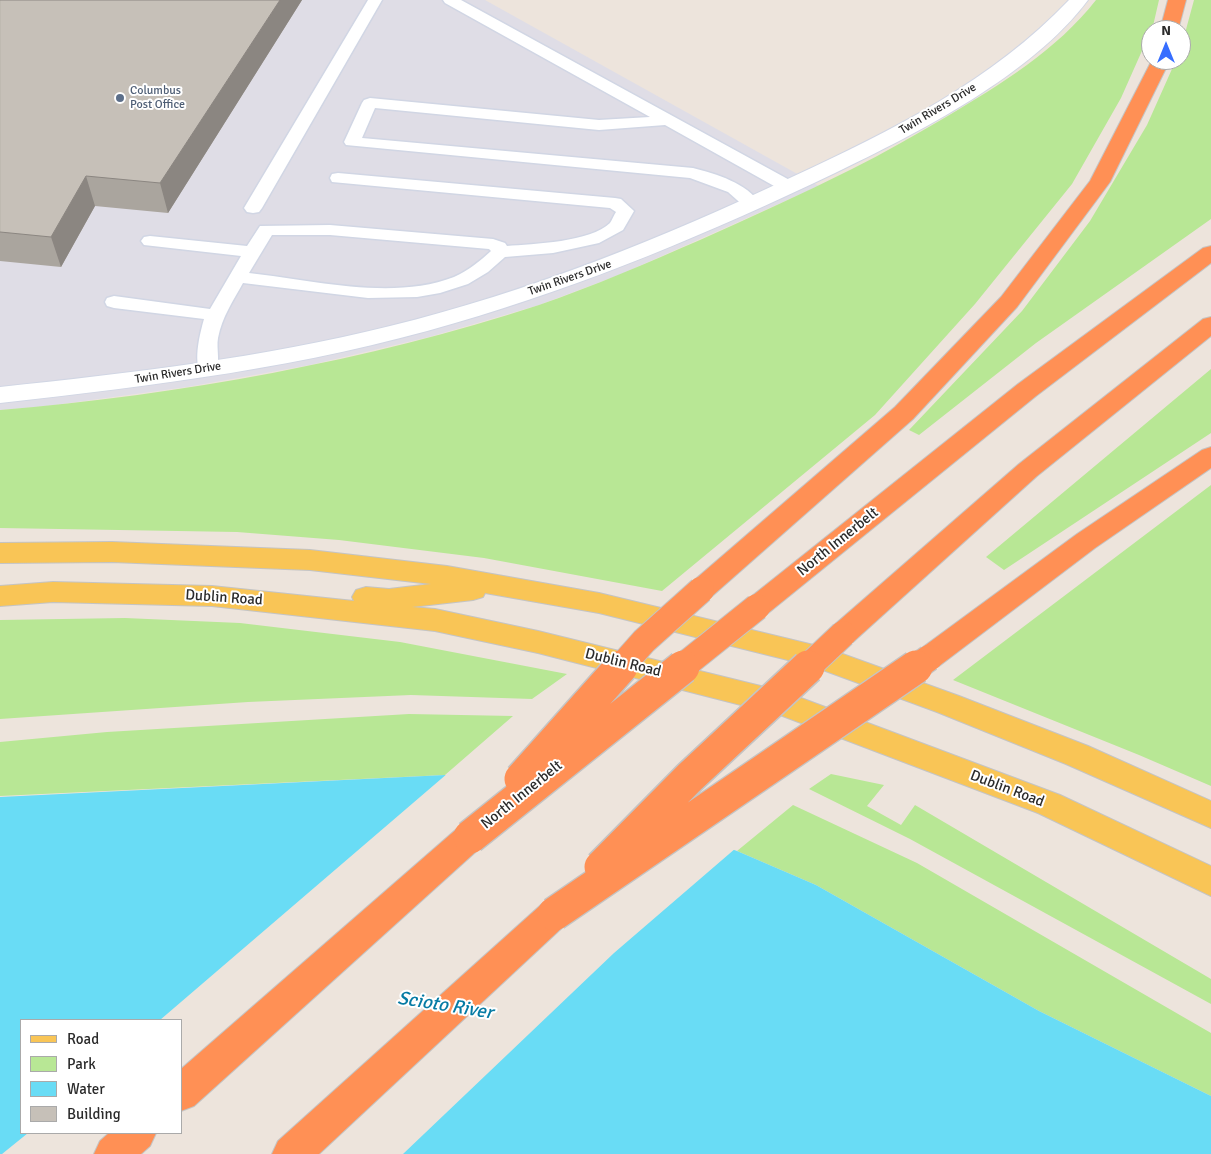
<!DOCTYPE html>
<html>
<head>
<meta charset="utf-8">
<style>
  body { margin:0 }
  #map { position:relative; width:1211px; height:1154px; overflow:hidden; background:#ede4dc; font-family:Signika,sans-serif }
  canvas { display:block }
  .legend { position:absolute; left:20px; top:1019px; width:162px; height:115px; box-sizing:border-box; background:#fff; border:1px solid #aaa; margin:0; padding:6px 9px; list-style:none; font-size:15px; color:#2b2b2b }
  .legend li { display:flex; align-items:center; gap:10px; height:25px }
  .legend b { width:25px; border:1px solid #aaa }
  .north { position:absolute; left:1141px; top:20px; width:50px; height:50px; box-sizing:border-box; background:#fff; border:1px solid #aaa; border-radius:50%; rotate:0deg; font-size:14px; font-weight:700; line-height:20px; text-align:center; color:#2b2b2b }
  .north::after { content:''; display:block; margin:auto; width:18px; height:22px; background:#376eff; clip-path:polygon(50% 0,100% 100%,50% 72%,0 100%) }
</style>
</head>
<body>
<div id="map">
<canvas width="1211" height="1154"></canvas>
<ul class="legend">
<li><b style="height:6px;background:#f9c556"></b>Road</li>
<li><b style="height:14px;background:#b8e795"></b>Park</li>
<li><b style="height:14px;background:#69dcf5"></b>Water</li>
<li><b style="height:14px;background:#c6c0b8"></b>Building</li>
</ul>
<div class="north">N</div>
</div>
<script>
const g = document.querySelector('canvas').getContext('2d');
g.lineJoin = 'round';
function paint(path, color) {
  g.fillStyle = color;
  g.fill(path, 'evenodd');
}
function strokePath(path, color, width, dash) {
  g.strokeStyle = color;
  g.lineWidth = width;
  g.lineCap = dash ? 'butt' : 'round';
  g.setLineDash(dash || []);
  g.stroke(path);
}
function label(font, color, halo, rows, align = 'center') {
  g.font = font + ' Signika,sans-serif';
  g.lineWidth = 4;
  g.setLineDash([]);
  g.textBaseline = 'middle';
  g.strokeStyle = halo;
  g.fillStyle = color;
  for (const [text, x, y, turn = 0] of rows) {
    g.save();
    g.translate(x, y);
    g.rotate((+turn || 0) * Math.PI / 180);
    g.textAlign = isNaN(turn) ? turn : align;
    if (halo) g.strokeText(text, 0, 0);
    g.fillText(text, 0, 0);
    g.restore();
  }
}
const industrial = new Path2D(`
  M 0,0 L 485,0 L 819,186 L 619,275 L 539,305 L 429,337 L 310,365 L 187,387 L 47,406 L 0,410 Z`);
const green = new Path2D(`
  M 1096,0 L 1159,0 L 1153,26 L 1121,98 L 1072,184 L 975,304 L 875,415 L 662,591 L 484,558 L 339,540 L 237,532 L 0,528 L 0,410 C 179,395 368,361 539,305 C 594,286 647,263 700,240 C 751,217 802,194 852,169 C 884,153 915,135 946,117 C 1000,85 1057,50 1096,0 Z
  M 1194,0 L 1211,0 L 1211,219 L 1036,343 L 919,435 L 909,430 L 1022,311 L 1090,221 L 1147,125 L 1176,60 L 1181,60 L 1181,48 Z
  M 1211,369 L 1211,433 L 1004,570 L 986,557 Z
  M 1211,485 L 1211,786 L 1139,755 L 953,680 Z
  M 125,618 L 240,623 L 400,642 L 567,674 L 532,699 L 411,695 L 248,702 L 0,719 L 0,620 Z
  M 409,714 L 513,716 L 445,775 L 0,796 L 0,742 L 107,732 Z
  M 831,774 L 884,785 L 867,806 L 901,825 L 915,805 L 1211,979 L 1211,1004 L 910,839 L 809,789 Z
  M 793,805 L 917,863 L 1211,1033 L 1211,1096 L 1039,1011 L 816,885 L 737,851 Z`);
const water = new Path2D(`
  M 445,775 L 605,803 L 737,851 L 816,885 L 1039,1011 L 1211,1096 L 1211,1154 L 0,1154 L 0,797 ZM 21,1020 L 181,1020 L 181,1133 L 21,1133 Z`);
const pier = new Path2D(`
  M 448,773 L 605,801 L 736,848 L 614,953 L 403,1154 L 2,1154 L 28,1133 L 181,1133 L 181,1020 L 160,1020 Z`);
const service = new Path2D(`
  M 368,0 L 382,0 L 262,208 L 259,212 L 253,213 L 247,212 L 244,208 Z
  M 443,0 L 461,0 L 795,183 L 797,187 L 795,191 L 783,191 L 665,125 L 599,130 L 375,108 L 362,138 L 693,168 C 717,174 746,183 761,204 L 758,208 L 752,209 L 746,208 L 728,192 L 690,178 L 346,145 L 344,142 L 362,103 L 364,100 L 370,98 L 599,120 L 650,117 L 445,3 Z
  M 338,173 L 615,198 L 621,199 L 634,211 L 623,230 L 599,243 L 553,253 L 505,257 L 488,272 L 468,284 L 440,293 L 417,297 L 368,298 L 243,283 C 233,301 222,317 218,338 C 216,349 221,363 215,373 L 208,375 L 201,373 C 193,361 200,333 204,319 L 114,308 L 107,306 L 105,302 L 107,298 L 114,296 L 210,309 L 241,256 L 144,245 L 141,241 L 144,237 L 150,236 L 247,246 L 260,226 L 330,225 L 493,239 L 505,243 L 507,246 C 533,244 591,242 610,223 C 612,220 614,215 616,212 L 610,208 L 332,182 L 330,178 L 332,174 ZM 272,235 L 330,235 L 489,249 L 491,251 C 480,261 468,271 454,277 C 393,301 312,280 249,273 Z`);
const secondary = new Path2D(`
  M 1069,0 L 1088,0 C 1032,75 918,133 835,173 C 712,232 586,285 455,323 C 307,367 153,386 0,403 L 0,387 C 131,373 262,358 390,326 C 529,292 663,238 792,177 C 893,130 992,81 1069,0 Z`);
const primary = new Path2D(`
  M 112,542 L 310,550 L 447,566 L 599,593 L 826,648 L 959,696 L 1088,746 L 1211,801 L 1211,828 L 1066,764 L 937,712 L 812,666 L 599,613 L 485,593 L 483,597 L 473,600 L 412,607 L 435,609 L 538,631 L 785,692 L 1060,795 L 1211,866 L 1211,896 L 1038,813 L 780,715 L 538,653 L 435,631 L 212,606 L 53,602 L 0,606 L 0,586 L 53,582 L 212,586 L 354,601 L 352,597 L 356,590 L 366,587 L 389,589 L 431,584 L 310,570 L 112,562 L 0,563 L 0,543 Z`);
const motorway = new Path2D(`
  M 1168,0 L 1186,0 L 1178,30 L 1160,30 Z
  M 1152,60 L 1170,60 L 1110,182 L 1017,307 L 913,419 L 711,597 L 701,600 L 691,597 L 687,590 L 691,583 L 895,407 L 1001,297 L 1090,181 Z
  M 1211,246 L 1211,263 L 1036,396 L 767,614 L 757,617 L 747,614 L 743,607 L 747,600 L 1018,384 L 1203,248 Z
  M 1211,317 L 1211,336 L 1037,476 L 853,642 L 843,645 L 833,642 L 829,634 L 833,626 L 1019,464 L 1203,319 Z
  M 1211,447 L 1211,468 L 1095,548 L 939,666 L 929,669 L 919,666 L 915,658 L 919,650 L 1077,534 L 1202,450 Z
  M 470,823 L 481,827 L 486,837 L 481,847 L 194,1106 L 181,1111 L 181,1069 L 459,827 Z
  M 554,899 L 566,904 L 571,914 L 566,924 L 319,1154 L 272,1154 L 278,1141 L 542,904 Z
  M 109,1133 L 156,1133 L 150,1146 L 141,1154 L 94,1154 L 100,1141 Z`);
const motorwayBridgeFar1 = new Path2D(`
  M 620,668 L 644,641 L 701,590
  M 681,668 L 757,607
  M 807,668 L 843,634
  M 915,668 L 929,658`);
const motorwayBridge = new Path2D(`
  M 521,779 L 621,667
  M 470,837 L 683,667
  M 601,867 L 690,777 L 808,667
  M 554,914 L 916,667`);
const wall = new Path2D(`
  M 0,0 L 302,0 L 168,213 L 95,206 L 61,267 L 0,261 Z`);
const shadedWall = new Path2D(`
  M 280,0 L 302,0 L 168,213 L 160,183 Z
  M 86,176 L 95,206 L 61,267 L 51,237 Z`);
const building = new Path2D(`
  M 0,0 L 280,0 L 160,183 L 86,176 L 51,237 L 0,232 Z`);
const markers = [
  [120,98,5,"#5c6f8a"]
];
const farServicenames = [
  ["Columbus",130,91],
  ["Post Office",130,105]
];
const farStreetnames = [
  ["Twin Rivers Drive",938,109,-31],
  ["Twin Rivers Drive",570,278,-19],
  ["Twin Rivers Drive",178,373,-9]
];
const streetNames = [
  ["North Innerbelt",838,542,-39],
  ["Dublin Road",224,598,4],
  ["Dublin Road",623,663,14],
  ["Dublin Road",1007,789,21],
  ["North Innerbelt",522,795,-39]
];
const nearWaternames = [
  ["Scioto River",445,1006,9]
];
paint(industrial, '#dfdde6');
paint(green, '#b8e795');
paint(water, '#69dcf5');
paint(pier, '#ede4dc');
strokePath(service, '#d1d6e4', 3);
strokePath(secondary, '#d1d6e4', 2);
strokePath(primary, '#c4c4c4', 2);
strokePath(motorway, '#c4c4c4', 2);
paint(service, '#fff');
paint(secondary, '#fff');
paint(primary, '#f9c556');
paint(motorway, '#ff9055');
strokePath(motorwayBridgeFar1, '#c4c4c4', 28, []);
strokePath(motorwayBridge, '#c4c4c4', 36, []);
strokePath(motorwayBridgeFar1, '#ff9055', 26);
strokePath(motorwayBridge, '#ff9055', 33);
paint(wall, '#aaa59e');
paint(shadedWall, '#8b8681');
paint(building, '#c6c0b8');
strokePath(building, '#8b8681', 1);
for (const [x, y, r, color] of markers) {
  const dot = new Path2D();
  dot.arc(x, y, r, 0, 2 * Math.PI);
  g.fillStyle = color;
  g.fill(dot);
  strokePath(dot, '#fff', 2);
}
label('12px', '#4e5e75', '#fff', farServicenames, 'left');
label('12px', '#2b2b2b', '#fff', farStreetnames);
label('15px', '#2b2b2b', '#fff', streetNames);
label('italic 19px', '#067ba4', '#fff', nearWaternames);
</script>
</body>
</html>
